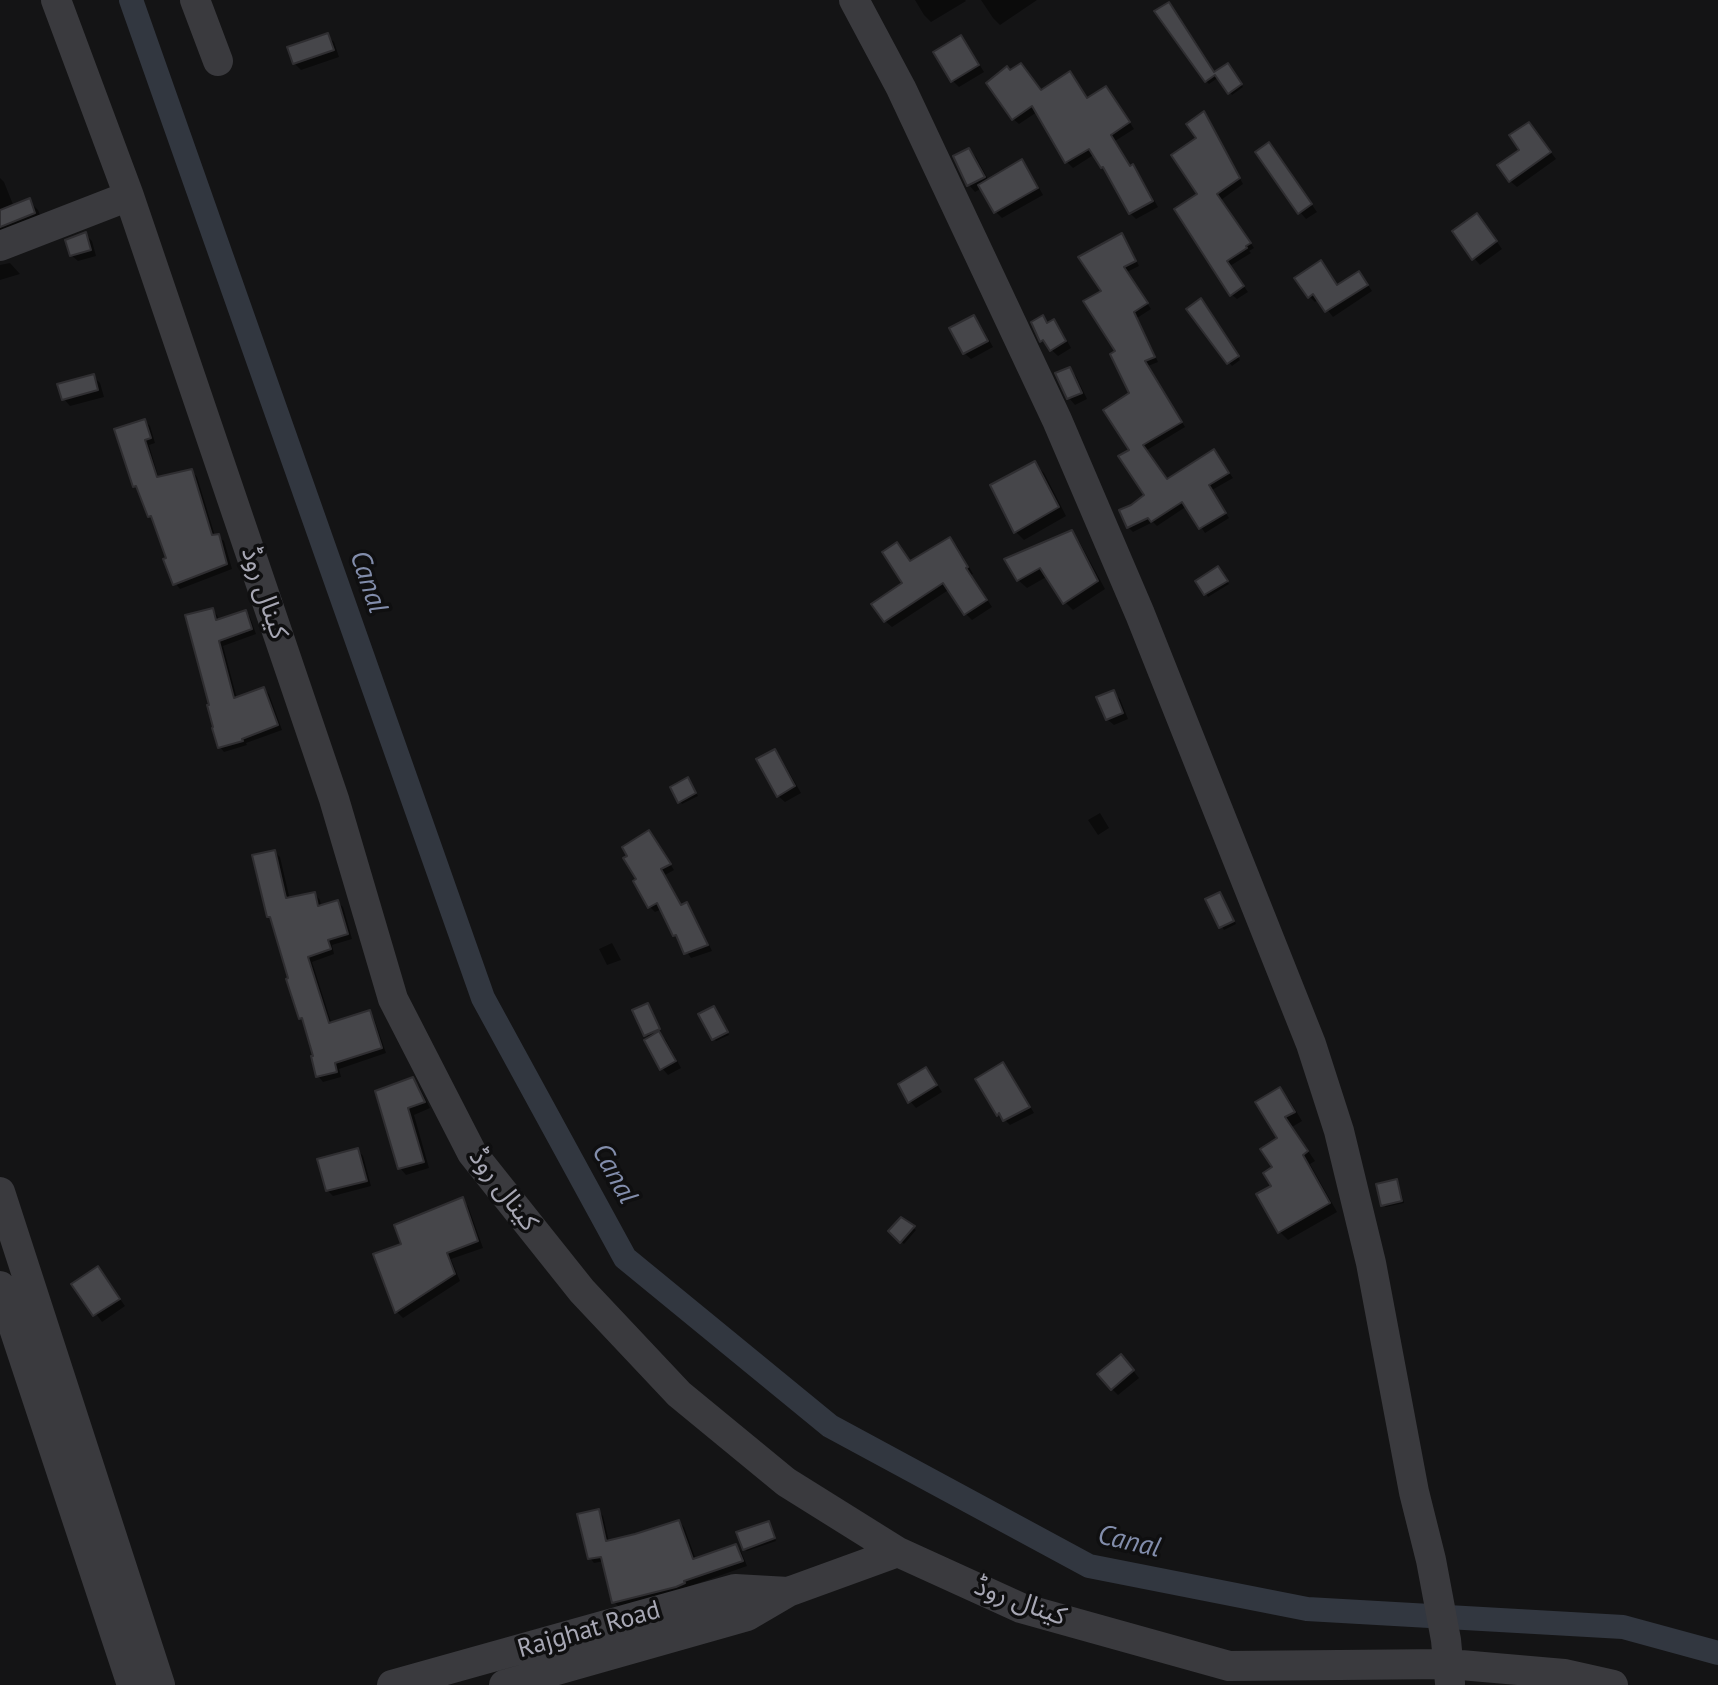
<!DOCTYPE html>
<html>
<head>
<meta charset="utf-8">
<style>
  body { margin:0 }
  canvas { display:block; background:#141415 }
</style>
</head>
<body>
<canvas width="1718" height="1685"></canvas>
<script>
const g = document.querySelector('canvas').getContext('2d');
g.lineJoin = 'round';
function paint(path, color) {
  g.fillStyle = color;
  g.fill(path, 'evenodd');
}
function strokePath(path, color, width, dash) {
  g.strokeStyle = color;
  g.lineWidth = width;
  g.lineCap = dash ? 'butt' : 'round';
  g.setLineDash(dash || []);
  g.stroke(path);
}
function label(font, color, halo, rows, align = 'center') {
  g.font = font + ' "PT Sans","Noto Sans Arabic",sans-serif';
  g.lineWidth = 7;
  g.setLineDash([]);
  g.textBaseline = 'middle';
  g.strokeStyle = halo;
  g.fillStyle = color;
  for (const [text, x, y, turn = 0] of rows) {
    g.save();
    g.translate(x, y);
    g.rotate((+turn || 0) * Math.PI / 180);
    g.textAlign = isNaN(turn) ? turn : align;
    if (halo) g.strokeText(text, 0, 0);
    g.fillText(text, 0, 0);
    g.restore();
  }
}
const shadow = new Path2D(`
  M 915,0 L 965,0 L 966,1 L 931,22 L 924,15 Z
  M 981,0 L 1037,0 L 1000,25 L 993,18 Z
  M 327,36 L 334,42 L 339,57 L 301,70 L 294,63 Z
  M 961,37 L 967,44 L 984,72 L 959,87 L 953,81 Z
  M 1230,68 L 1243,87 L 1232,95 L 1219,77 L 1209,84 L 1206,81 L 1215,74 Z
  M 1070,74 L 1088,100 L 1111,94 L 1134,129 L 1115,141 L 1131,167 L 1133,167 L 1138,172 L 1158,207 L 1136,219 L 1130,213 L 1108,172 L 1095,154 L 1073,168 L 1067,162 L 1037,112 L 1019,124 L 1013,119 L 1041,92 Z
  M 1204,114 L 1208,119 L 1243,184 L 1221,200 L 1254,248 L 1249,251 L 1251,253 L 1230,266 L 1248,292 L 1237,299 L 1232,295 L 1200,195 L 1199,139 Z
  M 1529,124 L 1556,159 L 1517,187 L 1510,181 L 1522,150 Z
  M 1269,145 L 1275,151 L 1317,212 L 1306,219 L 1300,212 Z
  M 969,150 L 976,157 L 989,181 L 1021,162 L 1028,168 L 1043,195 L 1002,218 L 996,212 L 982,188 L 975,192 L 969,185 L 956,157 Z
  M 0,178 L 4,182 L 14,207 L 29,201 L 38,210 L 43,222 L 0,240 Z
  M 1483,222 L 1502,249 L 1480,265 L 1474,258 Z
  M 85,234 L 92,241 L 96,256 L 78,261 L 71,255 Z
  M 1122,236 L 1127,241 L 1139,266 L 1127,272 L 1151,309 L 1137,318 L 1158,362 L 1148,366 L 1185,427 L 1147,450 L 1168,481 L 1214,451 L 1233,478 L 1212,490 L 1229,518 L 1205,533 L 1187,506 L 1157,526 L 1153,522 L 1133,532 L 1128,527 L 1146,495 L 1131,451 L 1131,394 L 1118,352 L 1104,292 Z
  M 1321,262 L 1338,286 L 1364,279 L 1372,291 L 1333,317 L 1319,299 L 1315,302 L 1309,296 Z
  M 10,263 L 20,274 L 0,280 L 0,265 Z
  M 1203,303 L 1240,360 L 1232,366 L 1189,310 Z
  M 973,317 L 980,324 L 993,347 L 971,359 L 964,353 Z
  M 1042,317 L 1049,324 L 1053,321 L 1060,328 L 1071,348 L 1058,356 L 1042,341 Z
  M 1069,369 L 1076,376 L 1087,399 L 1075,405 L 1069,398 Z
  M 93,376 L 100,383 L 104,397 L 70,406 L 64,399 Z
  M 145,421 L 150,426 L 155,443 L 149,445 L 159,479 L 192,471 L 197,477 L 215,536 L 218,536 L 224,541 L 232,569 L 180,589 L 175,583 L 154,520 L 150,516 L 141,492 L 135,486 Z
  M 1035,464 L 1044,473 L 1066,516 L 1024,540 L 1016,532 Z
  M 1071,533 L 1079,541 L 1105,589 L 1073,610 L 1065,602 L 1048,576 L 1027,588 L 1018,580 L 1007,560 Z
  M 950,539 L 957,546 L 973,574 L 971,575 L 992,607 L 972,620 L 966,614 L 950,589 L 892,627 L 885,621 L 905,583 L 897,544 L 911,562 Z
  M 1220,572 L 1229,584 L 1208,597 L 1198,581 Z
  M 212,610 L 217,615 L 219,621 L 245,612 L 250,617 L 256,634 L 223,646 L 237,699 L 264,689 L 269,694 L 282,730 L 246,743 L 247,745 L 224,752 L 220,747 Z
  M 1113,693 L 1120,699 L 1128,719 L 1114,725 L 1107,719 Z
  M 774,751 L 781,758 L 801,793 L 785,802 L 778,796 Z
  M 690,782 L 698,796 L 682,804 L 680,801 Z
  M 1100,813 L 1109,828 L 1098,835 L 1088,820 Z
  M 654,838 L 674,870 L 665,875 L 683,907 L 686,905 L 692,910 L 712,951 L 691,958 L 675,935 L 662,909 L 655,912 L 650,907 L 636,882 Z
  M 275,852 L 280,857 L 290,900 L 315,894 L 320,900 L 321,907 L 338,902 L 343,907 L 352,939 L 332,945 L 334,954 L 312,962 L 332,1025 L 369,1012 L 374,1018 L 386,1053 L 339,1069 L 341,1077 L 323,1082 L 318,1076 L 315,1057 L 305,1023 L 300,1018 L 272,920 L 269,916 Z
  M 1223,897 L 1236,924 L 1224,930 L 1208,900 Z
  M 612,943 L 621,960 L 607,965 L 599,949 Z
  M 650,1008 L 661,1032 L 658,1033 L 666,1040 L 681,1068 L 668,1075 L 662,1068 L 650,1039 L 646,1035 Z
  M 716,1011 L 729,1035 L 716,1041 L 714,1039 Z
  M 1002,1064 L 1008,1069 L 1034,1113 L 1010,1125 L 999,1114 L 978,1079 Z
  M 926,1070 L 932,1076 L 942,1092 L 916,1108 L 910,1101 Z
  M 412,1080 L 419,1086 L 430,1108 L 414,1115 L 429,1168 L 406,1175 L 400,1168 L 377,1093 Z
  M 1280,1090 L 1289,1099 L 1302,1121 L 1292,1127 L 1315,1161 L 1310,1164 L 1337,1212 L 1288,1240 L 1279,1231 L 1274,1187 L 1274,1168 L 1279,1138 Z
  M 358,1150 L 363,1156 L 371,1186 L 333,1196 L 327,1190 Z
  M 1396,1182 L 1399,1184 L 1404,1203 L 1386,1207 L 1383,1205 Z
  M 462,1200 L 468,1206 L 483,1248 L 451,1259 L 460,1281 L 403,1318 L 397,1312 L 404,1245 Z
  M 901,1220 L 916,1230 L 904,1244 L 890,1231 Z
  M 98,1268 L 125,1306 L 102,1322 L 74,1284 Z
  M 1128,1364 L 1139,1378 L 1118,1395 L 1112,1389 Z
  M 599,1512 L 603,1516 L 609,1542 L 679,1522 L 684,1527 L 696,1560 L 736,1546 L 741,1551 L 747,1566 L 659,1597 L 619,1607 L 614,1602 L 604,1561 L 594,1563 L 590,1558 Z
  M 768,1523 L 776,1541 L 747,1551 L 744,1549 Z`);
const canal = new Path2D(`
  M 131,0 L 483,998 L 625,1258 L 830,1426 L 1089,1566 L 1307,1609 L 1623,1627 L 1718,1653`);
const building = new Path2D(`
  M 1169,2 L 1214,72 L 1228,63 L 1242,84 L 1228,94 L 1215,75 L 1205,82 L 1154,11 Z
  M 328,33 L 334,50 L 293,64 L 287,47 Z
  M 961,35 L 979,65 L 951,82 L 933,52 Z
  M 1021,63 L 1041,90 L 1070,71 L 1087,98 L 1106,86 L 1130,122 L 1111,135 L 1130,166 L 1133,164 L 1153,201 L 1129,214 L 1103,167 L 1101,168 L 1089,149 L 1065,163 L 1032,106 L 1012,120 L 986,83 L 1007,66 L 1010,70 Z
  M 1204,111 L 1240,178 L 1217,194 L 1251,243 L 1246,246 L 1247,248 L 1227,261 L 1244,286 L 1230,296 L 1174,209 L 1197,194 L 1171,155 L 1196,138 L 1186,124 Z
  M 1529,122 L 1551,152 L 1509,182 L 1497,165 L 1519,150 L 1509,135 Z
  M 1269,142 L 1312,204 L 1298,214 L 1255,152 Z
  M 969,148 L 985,177 L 967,186 L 953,156 Z
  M 1022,159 L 1038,188 L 994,213 L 978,185 Z
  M 30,198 L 35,213 L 0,227 L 0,210 Z
  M 1477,213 L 1497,241 L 1472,260 L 1452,231 Z
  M 86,232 L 91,250 L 70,256 L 65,240 Z
  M 1122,233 L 1136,261 L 1124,267 L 1148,303 L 1134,312 L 1155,357 L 1145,361 L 1182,422 L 1143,445 L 1167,479 L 1214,449 L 1229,473 L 1209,485 L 1226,513 L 1199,529 L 1182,502 L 1151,522 L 1148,518 L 1127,528 L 1119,510 L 1131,505 L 1144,495 L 1118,456 L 1129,450 L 1103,410 L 1129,393 L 1110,354 L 1115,351 L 1083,301 L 1101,291 L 1078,257 Z
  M 1321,260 L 1337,285 L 1359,271 L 1368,285 L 1325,312 L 1313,294 L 1308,298 L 1294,278 Z
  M 1201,298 L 1239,356 L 1227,364 L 1186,309 Z
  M 974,315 L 988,341 L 963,354 L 949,328 Z
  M 1043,315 L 1047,323 L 1054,319 L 1066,341 L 1050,351 L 1043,340 L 1040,342 L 1031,322 Z
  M 1070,367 L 1082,393 L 1067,399 L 1055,373 Z
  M 94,374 L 98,390 L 62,400 L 57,384 Z
  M 145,419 L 151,438 L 145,440 L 157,477 L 192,469 L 212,535 L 219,534 L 227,564 L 173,585 L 163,559 L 166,558 L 151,516 L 148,517 L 136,486 L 133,487 L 114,429 Z
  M 1035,461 L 1059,507 L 1014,533 L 990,485 Z
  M 1072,530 L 1098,581 L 1063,604 L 1040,568 L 1017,581 L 1004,559 Z
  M 950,537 L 968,567 L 966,568 L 987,600 L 964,615 L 943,583 L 884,622 L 871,604 L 902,583 L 882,552 L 897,542 L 910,561 Z
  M 1218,566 L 1228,581 L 1204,595 L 1195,581 Z
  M 213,608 L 216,620 L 246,610 L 252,629 L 219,641 L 234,698 L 264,687 L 278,725 L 242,739 L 243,741 L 218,748 L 212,728 L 213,727 L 207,705 L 209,705 L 185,615 Z
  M 1114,690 L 1123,713 L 1106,720 L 1096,697 Z
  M 775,749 L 795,786 L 777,797 L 756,759 Z
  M 688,777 L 696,793 L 678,803 L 670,787 Z
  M 649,830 L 671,864 L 661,869 L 681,905 L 687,902 L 708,945 L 684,954 L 676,935 L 673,936 L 657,903 L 648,908 L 633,881 L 636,879 L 623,858 L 627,856 L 622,847 Z
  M 275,850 L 286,898 L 315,892 L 318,906 L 338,900 L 348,934 L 328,940 L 331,949 L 308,957 L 329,1023 L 370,1010 L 382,1048 L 335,1063 L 337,1072 L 316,1077 L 311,1056 L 313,1056 L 302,1018 L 299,1019 L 286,979 L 288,978 L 270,917 L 267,917 L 252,855 Z
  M 1220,892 L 1234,921 L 1219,928 L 1205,899 Z
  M 648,1003 L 660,1029 L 644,1036 L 632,1010 Z
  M 714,1006 L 728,1032 L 712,1040 L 698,1014 Z
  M 659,1031 L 676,1061 L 660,1070 L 644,1040 Z
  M 1003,1062 L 1030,1107 L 1003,1121 L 999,1113 L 997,1116 L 975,1079 Z
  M 926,1067 L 937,1085 L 908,1103 L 898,1084 Z
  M 413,1077 L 425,1102 L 408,1108 L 424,1162 L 398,1169 L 375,1091 Z
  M 1280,1087 L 1295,1112 L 1285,1117 L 1308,1151 L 1303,1155 L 1330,1203 L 1278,1233 L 1256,1194 L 1271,1186 L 1263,1173 L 1272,1167 L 1260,1149 L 1277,1138 L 1255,1102 Z
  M 358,1148 L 367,1181 L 326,1191 L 317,1159 Z
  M 1397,1179 L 1402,1201 L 1381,1206 L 1376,1184 Z
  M 463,1197 L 478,1241 L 447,1253 L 455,1274 L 395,1313 L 373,1254 L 401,1244 L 394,1225 Z
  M 901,1217 L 915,1226 L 900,1243 L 888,1231 Z
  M 98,1266 L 120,1299 L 93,1316 L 71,1284 Z
  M 1121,1354 L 1134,1370 L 1111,1390 L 1097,1374 Z
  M 599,1509 L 606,1541 L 635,1534 L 679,1520 L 693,1559 L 736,1544 L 743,1561 L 684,1581 L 685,1583 L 676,1587 L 612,1603 L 601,1557 L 588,1559 L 577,1514 Z
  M 769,1521 L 775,1538 L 743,1550 L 736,1532 Z`);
const minor = new Path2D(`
  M 56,0 L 129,196 L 334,799 L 393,999 L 472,1153 L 582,1291 L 679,1394 L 786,1482 L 898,1552 L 1021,1608 L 1229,1666 L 1449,1664 L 1564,1674 L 1613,1685
  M 195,0 L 218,61
  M 854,0 L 901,88 L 1057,420 L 1140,614 L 1311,1044 L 1339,1131 L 1371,1263 L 1414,1492 L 1431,1560 L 1446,1640 L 1450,1683
  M 0,246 L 129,196
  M 0,1192 L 160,1685
  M 0,1286 L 132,1685
  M 392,1685 L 735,1589 L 788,1592
  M 504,1685 L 747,1616 L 788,1592 L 898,1552`);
const streetNames = [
  ["کینال روڈ",264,593,71],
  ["کینال روڈ",503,1190,53],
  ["کینال روڈ",1020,1602,20],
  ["Rajghat Road",589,1630,-16]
];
const waterNames = [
  ["Canal",368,582,71],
  ["Canal",614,1174,61],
  ["Canal",1129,1542,13]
];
paint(shadow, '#0007');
strokePath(canal, '#323740', 24);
paint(building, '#46464a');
strokePath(building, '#2f2e31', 2);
strokePath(minor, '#3a3a3e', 30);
label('26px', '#a7a7b4', '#0f0f10', streetNames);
label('italic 28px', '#828dab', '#0f0f10', waterNames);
</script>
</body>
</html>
